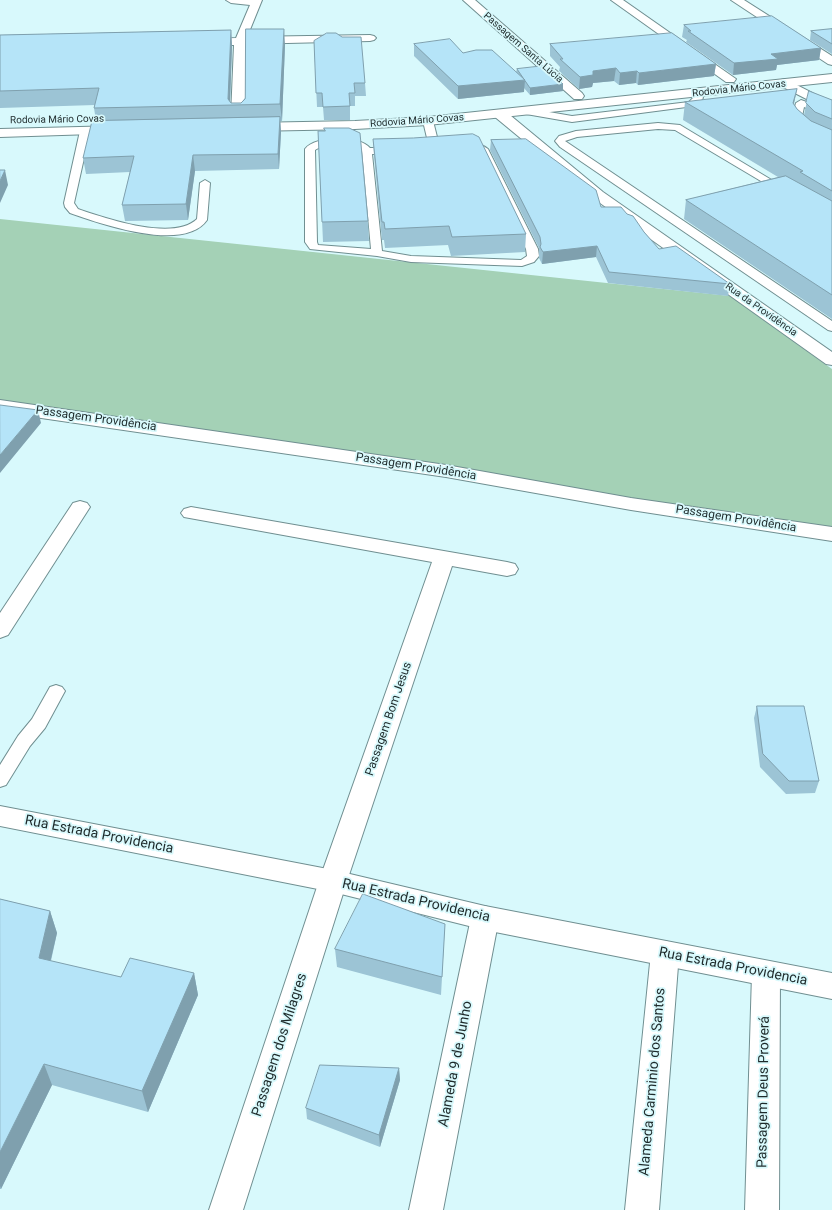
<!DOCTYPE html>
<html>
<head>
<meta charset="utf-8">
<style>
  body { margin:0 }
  canvas { display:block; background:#d8f9fc }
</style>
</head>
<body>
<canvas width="832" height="1210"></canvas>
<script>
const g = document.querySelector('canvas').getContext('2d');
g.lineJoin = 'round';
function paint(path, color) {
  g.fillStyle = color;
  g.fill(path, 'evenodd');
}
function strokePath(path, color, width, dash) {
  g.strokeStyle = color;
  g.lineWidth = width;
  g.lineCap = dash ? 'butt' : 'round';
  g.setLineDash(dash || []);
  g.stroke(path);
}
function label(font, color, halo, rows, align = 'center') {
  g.font = font + ' Roboto,sans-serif';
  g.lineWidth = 3.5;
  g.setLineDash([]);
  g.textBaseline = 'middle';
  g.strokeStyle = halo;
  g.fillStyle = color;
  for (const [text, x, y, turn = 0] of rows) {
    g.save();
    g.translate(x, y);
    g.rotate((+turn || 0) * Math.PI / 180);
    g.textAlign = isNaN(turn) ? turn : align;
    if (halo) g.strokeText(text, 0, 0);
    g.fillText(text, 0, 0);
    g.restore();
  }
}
const green = new Path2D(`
  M 0,219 L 730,296 L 832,369 L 832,528 L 0,413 Z`);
const lane = new Path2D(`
  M 697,90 L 700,91 L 703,98 L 699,103 L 694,106 L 572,122 L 526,114 L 521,111 L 526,108 L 572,116 L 689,102 L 693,98 L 692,93 L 694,91 Z
  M 801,100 L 832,111 L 832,118 L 804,107 L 801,121 L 810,131 L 832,141 L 832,148 C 816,144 799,135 791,121 L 796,103 Z
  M 428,118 L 433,121 L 437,137 C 440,139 446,144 450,145 C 464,148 474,138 488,149 L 538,249 L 539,256 L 534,262 L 522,266 L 411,262 L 377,256 L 310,249 L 305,242 L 305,149 C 316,135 359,135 370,148 L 413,148 L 438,146 L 427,138 L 423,121 ZM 324,145 C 336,144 354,142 362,151 L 371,249 L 318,245 L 317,242 L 315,150 ZM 470,149 L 476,150 L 480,153 L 526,249 L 527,256 L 521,260 L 411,256 L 382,251 L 372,154 L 413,154 Z
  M 658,123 L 680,125 L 790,191 L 789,193 L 781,193 L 675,130 L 658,129 L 577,137 L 565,141 L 832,321 L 832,331 L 828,330 L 560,147 L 555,141 L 559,136 L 576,131 Z
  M 85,128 L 90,131 L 74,203 L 78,209 C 105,218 173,242 197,219 L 200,183 L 205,180 L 210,183 L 207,220 C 184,253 101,224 70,213 L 65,207 L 64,203 L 80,131 Z
  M 56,685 L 62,687 L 65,691 L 45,728 L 30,746 L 6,785 L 0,787 L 0,765 L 18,736 L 32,719 L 50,687 Z`);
const street = new Path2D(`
  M 226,0 L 262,0 L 247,37 L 370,35 L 374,36 L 376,38 L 374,40 L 370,41 L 246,44 L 245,116 L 243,119 L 233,119 L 231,116 L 234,45 L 203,45 L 199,44 L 197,42 L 199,40 L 203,39 L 236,38 L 250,5 L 231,3 Z
  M 611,0 L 623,0 L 736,79 L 734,82 L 726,82 Z
  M 731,0 L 744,0 L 832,56 L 832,65 L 828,64 Z
  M 785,79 L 832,103 L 832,112 L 781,86 L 779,83 L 781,80 Z
  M 0,400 L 446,465 L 631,498 L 832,527 L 832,541 L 631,510 L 446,477 L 0,412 Z
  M 80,501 L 87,503 L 90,507 L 8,635 L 0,638 L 0,613 L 73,503 Z
  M 191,507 L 507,562 L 515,564 L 518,569 L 515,574 L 507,576 L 452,566 L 347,881 L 243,1210 L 209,1210 L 319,881 L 432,562 L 184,517 L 181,513 L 184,509 Z
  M 485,906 L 495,910 L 499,918 L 443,1210 L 409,1210 L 471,918 L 475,910 Z
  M 665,941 L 675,944 L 679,953 L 659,1210 L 625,1210 L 651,953 L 655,944 Z
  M 766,961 L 776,965 L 780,974 L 779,1210 L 745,1210 L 752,974 L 756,965 Z`);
const secondary = new Path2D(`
  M 463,0 L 475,0 L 582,93 L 584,96 L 582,99 L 574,99 Z
  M 500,110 L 505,111 L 603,192 L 832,352 L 832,365 L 826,364 L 593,198 L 495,117 L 494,114 L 495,111 Z
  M 0,806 L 333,870 L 485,906 L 832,973 L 832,999 L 485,930 L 333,892 L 0,826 Z`);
const primary = new Path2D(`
  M 832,74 L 832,82 L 428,125 L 355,129 L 251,131 L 246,130 L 244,127 L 246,124 L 251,123 L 355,121 L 428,117 Z
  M 119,126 L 124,127 L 126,130 L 124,133 L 0,137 L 0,129 Z`);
const wall = new Path2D(`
  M 684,25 L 821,48 L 819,60 L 777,65 L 776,70 L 733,75 L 686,42 L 687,40 L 682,37 Z
  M 832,29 L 832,54 L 810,40 L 811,31 Z
  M 231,30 L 232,46 L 230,102 L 231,103 L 241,103 L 285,45 L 282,121 L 280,121 L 281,132 L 279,169 L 195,171 L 188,220 L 125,221 L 122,205 L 130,172 L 86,174 L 83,158 L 96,121 L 94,108 L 95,105 L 0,108 L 0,35 Z
  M 314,41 L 365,83 L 366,96 L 355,96 L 355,106 L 350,106 L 350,120 L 324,120 L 323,107 L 317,107 Z
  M 414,44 L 463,53 L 516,72 L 517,69 L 563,84 L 563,91 L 530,95 L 524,88 L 524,92 L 458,99 L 414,56 Z
  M 550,44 L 716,64 L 714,76 L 638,85 L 636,83 L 619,85 L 614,81 L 593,83 L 592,87 L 579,89 L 559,71 L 560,67 L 550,56 Z
  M 797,89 L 794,104 L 797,109 L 804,115 L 809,91 L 832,100 L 832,319 L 684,219 L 686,200 L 778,177 L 683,120 L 685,102 Z
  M 318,131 L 368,221 L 369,241 L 323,242 Z
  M 373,139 L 526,234 L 525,252 L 451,256 L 448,245 L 385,248 L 384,240 L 382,240 L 374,156 Z
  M 491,140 L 601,207 L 644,232 L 659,249 L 730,284 L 728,296 L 608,283 L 596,257 L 542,264 L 539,258 L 539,248 L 490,150 Z
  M 757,706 L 819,781 L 815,793 L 786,794 L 760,767 L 754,718 Z
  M 0,899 L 50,911 L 57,933 L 51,961 L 121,977 L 194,973 L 198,995 L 148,1112 L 52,1085 L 1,1189 L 0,1189 Z
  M 445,924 L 441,995 L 337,967 L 335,949 Z
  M 399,1068 L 400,1080 L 380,1147 L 307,1119 L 306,1108 Z`);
const shadedWall = new Path2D(`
  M 284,29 L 285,45 L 282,121 L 280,104 Z
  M 231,30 L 232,46 L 230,105 L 228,99 Z
  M 821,48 L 819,60 L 777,65 L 776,70 L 733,75 L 734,63 L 771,54 Z
  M 716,64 L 714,76 L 638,85 L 639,73 Z
  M 616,68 L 614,81 L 593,83 L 592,87 L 579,89 L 580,77 L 593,71 Z
  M 637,71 L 636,83 L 619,85 L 620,73 Z
  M 525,80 L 524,92 L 458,99 L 458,86 Z
  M 563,84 L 563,91 L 530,95 L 530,88 Z
  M 797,89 L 793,107 L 793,103 Z
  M 280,117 L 281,132 L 279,169 L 278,154 Z
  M 193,155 L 195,171 L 188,220 L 186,204 Z
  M 5,170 L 8,185 L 0,203 L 0,181 Z
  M 597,246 L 596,257 L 542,264 L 543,252 Z
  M 38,410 L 41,423 L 0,473 L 0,455 Z
  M 50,911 L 57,933 L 46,980 L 39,958 Z
  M 194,973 L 198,995 L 148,1112 L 142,1091 Z
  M 44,1064 L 52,1085 L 1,1189 L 0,1186 L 0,1152 Z
  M 399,1068 L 400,1080 L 380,1147 L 379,1135 Z`);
const building = new Path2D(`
  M 772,16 L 821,48 L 771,54 L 778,59 L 734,63 L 688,31 L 691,31 L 684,25 Z
  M 246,29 L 284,29 L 280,104 L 94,108 L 99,88 L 0,91 L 0,35 L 231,30 L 228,99 L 231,103 L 241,103 L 245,99 Z
  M 832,29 L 832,44 L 811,31 Z
  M 327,33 L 336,33 L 342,37 L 361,37 L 365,83 L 354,83 L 355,93 L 349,93 L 350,106 L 323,107 L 322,93 L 316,93 L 314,41 Z
  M 672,33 L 716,64 L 639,73 L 637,71 L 620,73 L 616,68 L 593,71 L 593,75 L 580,77 L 560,59 L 563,59 L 550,44 Z
  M 450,39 L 463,53 L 476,50 L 492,50 L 525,80 L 458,86 L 414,44 Z
  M 543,66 L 563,84 L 530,88 L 517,69 Z
  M 797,89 L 793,103 L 797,109 L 811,121 L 832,130 L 832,191 L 800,172 L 803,171 L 685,102 Z
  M 809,91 L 832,100 L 832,119 L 815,112 L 806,103 Z
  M 280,117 L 278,154 L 193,155 L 186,204 L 122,205 L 134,156 L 83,158 L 92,121 Z
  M 324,128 L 349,128 L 360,133 L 368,221 L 322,222 L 318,131 L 325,131 Z
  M 473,134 L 479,137 L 526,234 L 452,237 L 449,226 L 385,229 L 384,222 L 382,222 L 373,139 L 413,138 Z
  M 526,139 L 596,190 L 601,207 L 621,207 L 627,214 L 633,216 L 644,232 L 659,249 L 676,246 L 730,284 L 609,272 L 597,246 L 543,252 L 540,247 L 541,244 L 540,237 L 491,140 Z
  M 0,170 L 5,170 L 0,181 Z
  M 786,176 L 832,201 L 832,295 L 686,200 Z
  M 0,405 L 38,410 L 0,455 Z
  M 757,706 L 804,706 L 819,781 L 789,781 L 763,754 Z
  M 363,894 L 445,924 L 442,977 L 335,949 Z
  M 0,899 L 50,911 L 39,958 L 121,977 L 130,958 L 194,973 L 142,1091 L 44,1064 L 0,1152 Z
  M 320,1065 L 399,1068 L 379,1135 L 306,1108 Z`);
const farStreetnames = [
  ["Passagem Santa Lúcia",523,48,41],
  ["Rodovia Mário Covas",739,89,-6],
  ["Rodovia Mário Covas",57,120,-1],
  ["Rodovia Mário Covas",417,121,-4],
  ["Rua da Providência",761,310,35]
];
const streetNames = [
  ["Passagem Providência",96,419,8],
  ["Passagem Providência",416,467,9],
  ["Passagem Providência",736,519,9],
  ["Passagem Bom Jesus",389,719,-71]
];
const nearStreetnames = [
  ["Rua Estrada Providencia",99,835,11],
  ["Rua Estrada Providencia",416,901,13],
  ["Rua Estrada Providencia",733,967,11],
  ["Passagem dos Milagres",280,1045,-72],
  ["Alameda 9 de Junho",456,1064,-79],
  ["Alameda Carminio dos Santos",653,1082,-85],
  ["Passagem Deus Proverá",764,1092,-89]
];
paint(green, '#a4d1b6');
strokePath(lane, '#708f91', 2);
strokePath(street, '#708f91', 2);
strokePath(secondary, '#708f91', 2);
strokePath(primary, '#708f91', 2);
paint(lane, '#fff');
paint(street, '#fff');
paint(secondary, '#fff');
paint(primary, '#fff');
paint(wall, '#9cc4d5');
paint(shadedWall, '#7fa0ae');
paint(building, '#b5e4f8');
strokePath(building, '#7fa0ae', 1);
label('10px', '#1e2a2b', '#d8f9fc', farStreetnames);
label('12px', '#1e2a2b', '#d8f9fc', streetNames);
label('14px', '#1e2a2b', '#d8f9fc', nearStreetnames);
</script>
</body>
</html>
